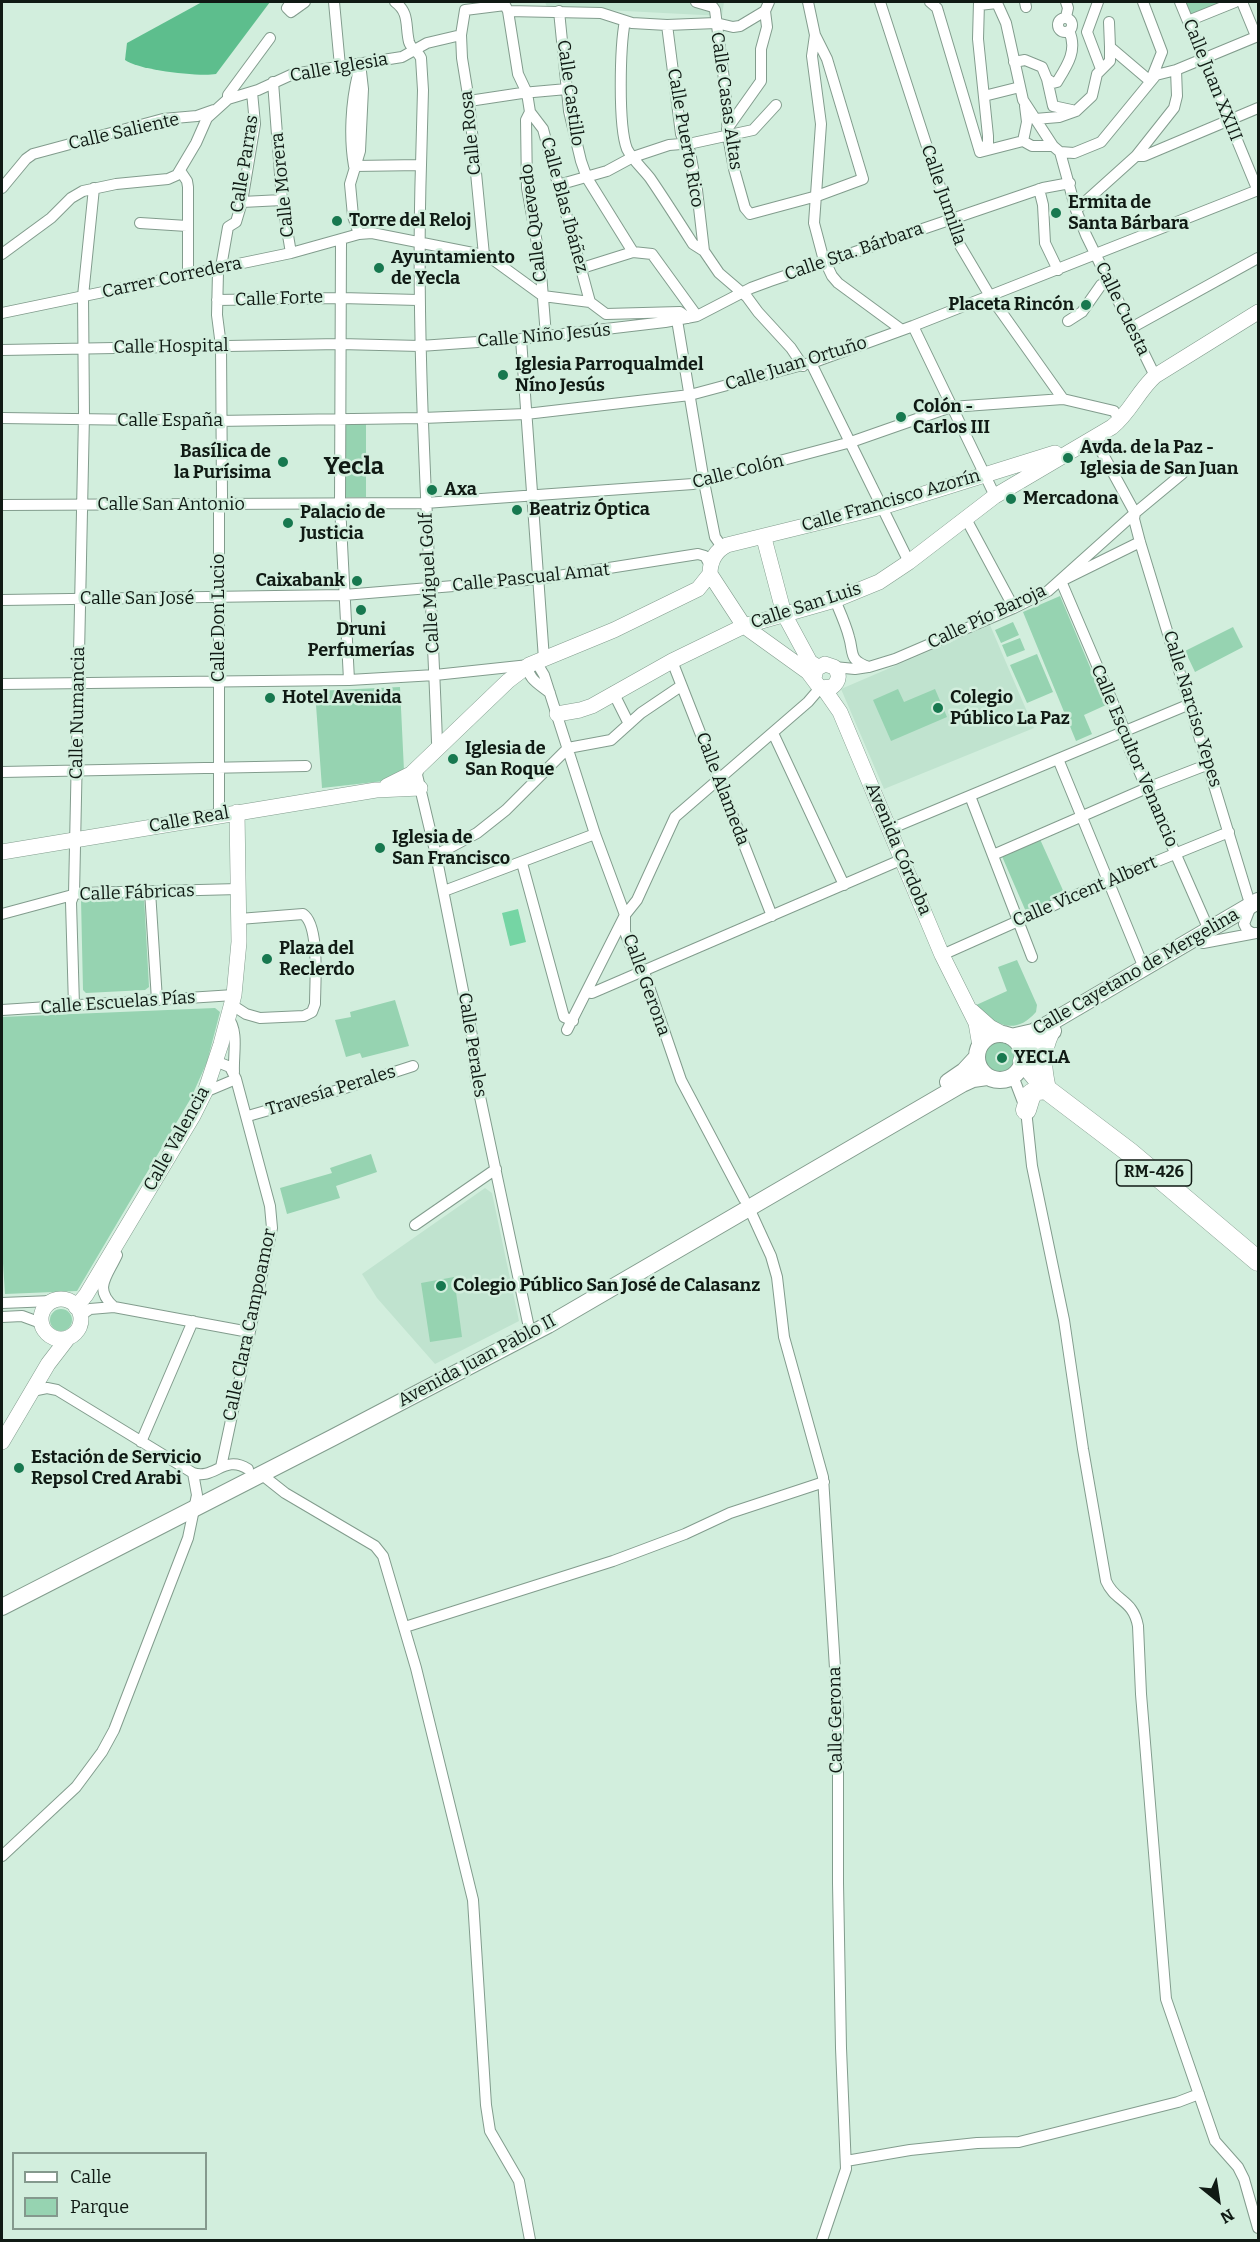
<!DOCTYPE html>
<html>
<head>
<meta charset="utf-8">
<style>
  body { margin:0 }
  #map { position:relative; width:1260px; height:2242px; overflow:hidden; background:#d2eedd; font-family:Bitter,serif }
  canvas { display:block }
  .frame { position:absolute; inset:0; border:3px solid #101a14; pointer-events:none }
  .legend { position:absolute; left:12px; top:2152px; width:195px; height:78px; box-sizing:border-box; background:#d2eedd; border:2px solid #84998d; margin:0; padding:8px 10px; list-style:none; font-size:18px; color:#101a14 }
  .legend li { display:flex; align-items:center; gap:12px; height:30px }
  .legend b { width:30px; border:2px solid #84998d }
  .north { position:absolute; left:1188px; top:2170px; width:60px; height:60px; -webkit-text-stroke:4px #d2eedd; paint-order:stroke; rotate:150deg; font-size:16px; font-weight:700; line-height:24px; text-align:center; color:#101a14 }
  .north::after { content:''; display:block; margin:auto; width:21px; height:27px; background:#101a14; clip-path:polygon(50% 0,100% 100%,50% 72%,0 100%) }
</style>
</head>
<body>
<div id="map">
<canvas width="1260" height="2242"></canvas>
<div class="frame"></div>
<ul class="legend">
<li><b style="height:8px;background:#fff"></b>Calle</li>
<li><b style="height:16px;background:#96d3b1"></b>Parque</li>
</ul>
<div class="north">N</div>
</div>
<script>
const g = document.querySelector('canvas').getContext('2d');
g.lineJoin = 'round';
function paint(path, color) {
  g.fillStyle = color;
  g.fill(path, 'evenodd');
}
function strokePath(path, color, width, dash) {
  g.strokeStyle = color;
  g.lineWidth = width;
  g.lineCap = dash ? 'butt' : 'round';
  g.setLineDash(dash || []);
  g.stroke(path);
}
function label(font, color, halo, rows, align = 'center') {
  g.font = font + ' Bitter,serif';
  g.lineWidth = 5;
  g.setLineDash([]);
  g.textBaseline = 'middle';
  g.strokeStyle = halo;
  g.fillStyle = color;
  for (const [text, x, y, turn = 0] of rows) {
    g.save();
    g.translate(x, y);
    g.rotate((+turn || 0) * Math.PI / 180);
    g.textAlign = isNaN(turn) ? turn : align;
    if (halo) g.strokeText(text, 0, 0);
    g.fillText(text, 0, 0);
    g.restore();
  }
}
const built = new Path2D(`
  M 545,2 L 724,2 L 722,16 L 547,7 Z
  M 990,625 L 1034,728 L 884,789 L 841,689 Z
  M 485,1188 L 492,1193 L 519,1321 L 435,1364 L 377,1298 L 362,1274 Z`);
const green = new Path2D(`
  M 1183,2 L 1225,2 L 1192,15 L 1189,15 Z
  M 366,423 L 366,497 L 343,497 L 342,424 Z
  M 1060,596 L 1106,705 L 1084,715 L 1092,734 L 1076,741 L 1023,612 Z
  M 1013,622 L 1019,635 L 1001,643 L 995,630 Z
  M 1233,627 L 1243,647 L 1195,672 L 1185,651 Z
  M 1020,638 L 1025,650 L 1007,657 L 1002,645 Z
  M 1037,654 L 1053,692 L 1027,703 L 1010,665 Z
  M 400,687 L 404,771 L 384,781 L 322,788 L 315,691 Z
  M 898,689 L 904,702 L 935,689 L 947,717 L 891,741 L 873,700 Z
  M 1039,837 L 1066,897 L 1027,914 L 1001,854 Z
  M 144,897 L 149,987 L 145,990 L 86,993 L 83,990 L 81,899 Z
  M 1017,960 L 1037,1005 L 1036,1012 C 1014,1037 995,1024 974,1006 L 1007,991 L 998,967 Z
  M 395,1000 L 409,1046 L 362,1058 L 360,1053 L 346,1057 L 335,1020 L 351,1017 L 350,1012 Z
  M 215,1008 L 220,1012 L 207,1062 L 191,1098 L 77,1291 L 5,1294 L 2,1248 L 2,1017 Z
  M984 1057a16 16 0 1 1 32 0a16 16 0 1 1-32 0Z
  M 371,1154 L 377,1172 L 336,1186 L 340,1198 L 287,1214 L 280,1188 L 332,1173 L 330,1168 Z
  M 454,1277 L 462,1337 L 430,1342 L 421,1283 Z
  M50 1320a11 11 0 1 1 22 0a11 11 0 1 1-22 0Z`);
const forest = new Path2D(`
  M 202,2 L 270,2 L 216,74 C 199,77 138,70 125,60 L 127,43 Z`);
const water = new Path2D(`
  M 518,909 L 526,942 L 510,946 L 502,913 Z`);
const street = new Path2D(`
  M 291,2 L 287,8 L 291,12 L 305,2
  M 334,2 L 340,66
  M 395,2 C 410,13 405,26 409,42 C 411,49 418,51 421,58 L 423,90 L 421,165
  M 696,2 L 713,7 L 715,10 L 725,87 L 728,136 L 734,169 L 745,208 L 750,214 L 817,196 L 863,179 L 827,59 L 815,35
  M 808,2 L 815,35 L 812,56 L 821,124 L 814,223 L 823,257 L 832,276 L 838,283 L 902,330
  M 880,2 L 958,242 L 990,296 L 1063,399
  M 930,2 L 937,8 L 980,152
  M 979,2 L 978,39 L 988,136 L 988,143 L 980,152
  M 1025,2 L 1026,7
  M 1066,2 L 1068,8 L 1066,17
  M 1098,2 L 1087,32 L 1101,69
  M 1143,2 L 1162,52 L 1152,77
  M 1180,2 L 1258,191
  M 1242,2 L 1256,36
  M 979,5 L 997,3 L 1006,23 L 1023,100 L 1053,146 L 1060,152
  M 508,11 L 601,13 L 632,23 L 667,25 L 716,23 L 733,27 L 740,26 L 765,11 L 769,2
  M 559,11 L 569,111 L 581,161 L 587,178 L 633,252
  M1058 25a7 7 0 1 1 14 0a7 7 0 1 1-14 0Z
  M 625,21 C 620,46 618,126 627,149 C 632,159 643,169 650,178 C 665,200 679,222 693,244 L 704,251 L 719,273 L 747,297 L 758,312 L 791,348 L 803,366
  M 1188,21 L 1235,2
  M 1109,22 L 1110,47 L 1150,81
  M 667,25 L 681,134 L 690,152 L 697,190 L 704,251
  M 1069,31 C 1078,50 1067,66 1057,82 L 1053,83 L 1047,79 L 1053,106 L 1076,111
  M 1014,62 L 1025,60 L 1042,67 L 1047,79
  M 273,82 L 282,200 L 291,253
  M 984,96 L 1020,87
  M 228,99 L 228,95 L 270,38
  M 469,101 L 522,93 L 567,89
  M 530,112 L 543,129 L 590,302
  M 1035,119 L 1059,117 L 1076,111 L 1092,96 L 1097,74 L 1110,61 L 1110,47
  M 727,129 L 761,81 L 761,49 L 767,27 L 765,11
  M 1023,141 L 1032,146 L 1053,146
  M 980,152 L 1023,141 L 1027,122 L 1025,106
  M 1136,156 L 1144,156 L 1258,108
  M 354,166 L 421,165 C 415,357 430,549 437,742 L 441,745
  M 354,166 C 349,137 351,103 358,74
  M 181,172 L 187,181 L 188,187 L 188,275
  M 558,185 L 607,171 L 633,157 L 669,145 L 693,143 L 753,130 L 776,105
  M 2,188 L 26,159 L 33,154 L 163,119 L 197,116 L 214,110
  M 1039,189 L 1043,205 L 1045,243 L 1058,270
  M 242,202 L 282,200
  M 1076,210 L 1136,156 L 1174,108 L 1177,96 L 1176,70
  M 140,223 L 187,226
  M 359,234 L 353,216 L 350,184 L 360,151 L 363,89 L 360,63
  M 341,240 L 340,505 L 349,680
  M 2,254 L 51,218 L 71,198 L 83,191 L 116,184 L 168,179 L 177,175 L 196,143 L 207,118 L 228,99 L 258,90 L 293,74 L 402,57 L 427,43 L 461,35
  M 484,255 L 469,101 L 462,58 L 461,35 L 465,10 L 505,5 L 508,11 L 518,74 L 527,93 L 530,112 L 526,120 L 527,188 L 540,260 L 546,336
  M 582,268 L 633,252 L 652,254 L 697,316
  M 217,300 L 341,298 L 418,300
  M 2,313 L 291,253 L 359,234 L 372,233 L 488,256 L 543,296 L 590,302 L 606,314 L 680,312 L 688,318
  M 677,320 L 704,482 L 715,537 L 722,547
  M 1068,321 L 1082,312 L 1101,285 L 1107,281
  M 913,326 L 995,496
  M 1131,328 L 1258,258
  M 521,339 L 544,659
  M 2,350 L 340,344 L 420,346 L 521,339 L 665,322 L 697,316 L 751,288 L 770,281 L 1043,188 L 1070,183
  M 811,363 L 909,562
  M 1155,376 L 1086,235 L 1076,210 L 1060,152 L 1074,153 L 1101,142 L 1156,75 L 1176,70 L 1258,36
  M 2,418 L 215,421 L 422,418 L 526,414 L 690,395 L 817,361 L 913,326 L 1258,190
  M 1094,438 L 1135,513 L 1134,519 L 1140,542 L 1248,897 L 1251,906 L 1244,924 L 1247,930 L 1252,933
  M 2,505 L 425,503 L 693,484 L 851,442 L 951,407 L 1063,399 L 1114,411 L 1120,421
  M 965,517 L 1014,608
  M 1140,542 L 1061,581 L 1125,731 L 1129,748 L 1209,930
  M 2,600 L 344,595 L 539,579 L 698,554 L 705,556 L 710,565
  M 835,600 C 840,612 846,625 849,637 C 854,653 848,660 869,667 L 895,659 L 1014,608 L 1048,591 L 1135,513 L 1182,474
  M 672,661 L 772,916
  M 533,663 L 538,665 L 544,675 L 595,834 L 625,915 L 625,932 L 638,965 L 644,972 L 681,1080 L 744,1199
  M 834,667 L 855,669 L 868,667
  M 2,684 L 349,680 L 435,675 L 529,665 C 526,679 541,685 550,693
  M 613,692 L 629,724
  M 773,733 L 844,885
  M 1058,759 L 1144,968
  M 419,767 L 417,775 L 436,855 L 474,1046 L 475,1073 L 528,1323
  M 2,772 L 306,766
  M 970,796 L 1032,957
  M 219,815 L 219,511 L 222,497 L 221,346 L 217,315 L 218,272 L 221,267 L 228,227 L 236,222 L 242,202 L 255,124 L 252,92
  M 890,829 L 1190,704
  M 436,855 L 477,833 L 506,810 L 568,748 L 611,740 L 641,713 L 681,686
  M 993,855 L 1147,788 L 1209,764
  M 522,863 L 564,1017 L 573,1021
  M 150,891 L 157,1000
  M 444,891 L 595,834
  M 2,914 L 80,893 L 239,889
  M 1203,943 L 1256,933
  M 942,955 L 1108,881 L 1229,832
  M 587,992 L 592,993 L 903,859
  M 232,1005 L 246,1014 L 260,1018 L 304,1016 L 312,1012 L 315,1004 C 315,984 320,925 303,914 L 239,919
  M 74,1006 L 71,902 L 74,894 L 84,415 L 83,296 L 94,188
  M 2,1010 L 234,995
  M 228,1018 C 239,1031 233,1055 234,1072
  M 567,1030 L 625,915 L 637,900 L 675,817 L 808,702 L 820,688
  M 215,1061 L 230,1067 L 236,1079 L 270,1206 L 272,1228 L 221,1467
  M 1013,1076 L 1026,1110 L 1032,1166 L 1064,1320 L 1083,1449 L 1106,1581 C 1115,1602 1133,1599 1138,1626 L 1141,1694 L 1166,1999 L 1215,2141 L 1238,2167 L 1244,2179 L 1258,2228
  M 205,1092 L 236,1079
  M 248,1116 L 342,1089 L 413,1066
  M 749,1208 L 771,1256 L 777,1277 L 784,1337 L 823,1477 L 838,1716 L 838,1883 L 841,2048 L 846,2169 L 822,2240
  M 415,1225 L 496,1169
  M 2,1303 L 52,1301
  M 114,1307 C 93,1288 107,1277 117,1255
  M 2,1317 L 22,1316 L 41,1323
  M 81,1320 L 84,1313 L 90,1309 L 114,1307 L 249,1332
  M 141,1442 L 193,1321
  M 193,1473 C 215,1480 224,1454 248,1469
  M 261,1474 L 285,1493 L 375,1546 L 383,1556 L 416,1668 L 473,1900 L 486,2105 L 490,2131 L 519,2181 L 530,2240
  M 405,1627 L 613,1561 L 685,1534 L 730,1513 L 824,1482
  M 2,1856 L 76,1787 L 102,1752 L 114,1730 L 188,1538 L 197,1495 L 193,1473 L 57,1390 L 47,1388 L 32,1391
  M 846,2161 L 910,2150 L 977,2143 L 1019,2142 L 1178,2102 L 1199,2094`);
const secondary = new Path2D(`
  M 760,537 L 765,542 L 784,614 L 810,662 L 818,667
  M 814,678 L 816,669 L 825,664 L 834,667 C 840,673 840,681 832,687 L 820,688 L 808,672 L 744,626 L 710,574 C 710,561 715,551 727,545 L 882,507 L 1055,453
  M 824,689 L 840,712 L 942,955 L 976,1023 L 980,1046
  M 557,714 L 580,710 L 592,706 L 672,661 L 744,626 L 835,600 L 879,582 L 909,562 L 995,496 L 1112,427 C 1130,413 1138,391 1155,376 L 1258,312
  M 387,786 L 411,774 L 508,681 L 529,665 L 614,630 L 698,589 L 710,574
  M 2,852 L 376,790 L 420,788
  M 972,1011 L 990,1027 L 1005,1035
  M41 1319a20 20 0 1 1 40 0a20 20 0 1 1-40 0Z
  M 76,1307 L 86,1295 L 193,1116 L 205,1092 L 221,1044 L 234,995 L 239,942 L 237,812
  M 2,1442 L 48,1364 L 68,1338`);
const primary = new Path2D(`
  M977 1057a23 23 0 1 1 46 0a23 23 0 1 1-46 0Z
  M 1011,1037 L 1033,1032 L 1050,1023 L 1258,901
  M 1023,1054 L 1053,1031
  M 948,1082 L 964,1071 L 977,1057
  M 2,1607 L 332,1438 L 548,1325 L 962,1084 L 973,1079 L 987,1077`);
const highway = new Path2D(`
  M 1023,1061 L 1046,1089 L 1129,1152 L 1258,1261
  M 1046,1089 C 1041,1068 1040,1053 1049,1033
  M 1026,1110 L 1031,1094 L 1038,1090 L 1046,1089`);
const markers = [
  [1056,213,6,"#17784f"],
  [337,221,6,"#17784f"],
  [379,268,6,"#17784f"],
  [1086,305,6,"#17784f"],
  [503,375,6,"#17784f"],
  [901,417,6,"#17784f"],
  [1068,458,6,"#17784f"],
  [283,462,6,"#17784f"],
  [432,490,6,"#17784f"],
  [1011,499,6,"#17784f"],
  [517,510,6,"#17784f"],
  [288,523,6,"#17784f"],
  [357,581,6,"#17784f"],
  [361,610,6,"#17784f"],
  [270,698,6,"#17784f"],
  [938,708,6,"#17784f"],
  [453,759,6,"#17784f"],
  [380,848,6,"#17784f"],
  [267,959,6,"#17784f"],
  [1002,1058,6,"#17784f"],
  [441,1286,6,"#17784f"],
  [19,1468,6,"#17784f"]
];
const shields = [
  [1154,1173,75]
];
const shieldNames = [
  ["RM-426",1154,1173]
];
const streetNames = [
  ["Calle Iglesia",339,68,-10],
  ["Calle Juan XXIII",1212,80,68],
  ["Calle Castillo",570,93,82],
  ["Calle Casas Altas",726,101,82],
  ["Calle Saliente",124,132,-13],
  ["Calle Rosa",471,133,-96],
  ["Calle Puerto Rico",685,138,80],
  ["Calle Parras",245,164,-81],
  ["Calle Morera",283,185,-96],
  ["Calle Jumilla",943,195,71],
  ["Calle Blas Ibáñez",564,205,75],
  ["Calle Quevedo",534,223,-97],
  ["Calle Sta. Bárbara",854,252,-19],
  ["Carrer Corredera",172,278,-12],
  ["Calle Forte",279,299,-2],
  ["Calle Cuesta",1122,309,64],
  ["Calle Niño Jesús",544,336,-5],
  ["Calle Hospital",171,347,-1],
  ["Calle Juan Ortuño",796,364,-17],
  ["Calle España",170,421],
  ["Calle Colón",738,472,-14],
  ["Calle Francisco Azorín",891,501,-16],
  ["Calle San Antonio",171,505],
  ["Calle Pascual Amat",531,578,-6],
  ["Calle Miguel Golf",430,583,-93],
  ["Calle San José",137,599],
  ["Calle San Luis",806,606,-18],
  ["Calle Pío Baroja",987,617,-25],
  ["Calle Don Lucio",219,618,-90],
  ["Calle Narciso Yepes",1192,709,73],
  ["Calle Numancia",78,713,-89],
  ["Calle Escultor Venancio",1134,756,67],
  ["Calle Alameda",722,789,69],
  ["Calle Real",189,820,-10],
  ["Avenida Córdoba",898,849,67],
  ["Calle Vicent Albert",1085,892,-23],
  ["Calle Fábricas",137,893,-2],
  ["Calle Cayetano de Mergelina",1136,972,-30],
  ["Calle Gerona",646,985,70],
  ["Calle Escuelas Pías",118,1003,-4],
  ["Calle Perales",472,1045,81],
  ["Travesía Perales",331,1091,-17],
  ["Calle Valencia",177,1139,-61],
  ["Calle Clara Campoamor",250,1325,-78],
  ["Avenida Juan Pablo II",477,1361,-28],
  ["Calle Gerona",836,1720,-91]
];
const poiNames = [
  ["Ermita de",1068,203],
  ["Santa Bárbara",1068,224],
  ["Torre del Reloj",349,221],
  ["Ayuntamiento",391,258],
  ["de Yecla",391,279],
  ["Placeta Rincón",1074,305,"right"],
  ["Iglesia Parroqualmdel",515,365],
  ["Níno Jesús",515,386],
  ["Colón -",913,407],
  ["Carlos III",913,428],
  ["Avda. de la Paz -",1080,448],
  ["Iglesia de San Juan",1080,469],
  ["Basílica de",271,452,"right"],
  ["la Purísima",271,473,"right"],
  ["Axa",444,490],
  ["Mercadona",1023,499],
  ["Beatriz Óptica",529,510],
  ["Palacio de",300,513],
  ["Justicia",300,534],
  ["Caixabank",345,581,"right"],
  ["Druni",361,630,"center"],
  ["Perfumerías",361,651,"center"],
  ["Hotel Avenida",282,698],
  ["Colegio",950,698],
  ["Público La Paz",950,719],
  ["Iglesia de",465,749],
  ["San Roque",465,770],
  ["Iglesia de",392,838],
  ["San Francisco",392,859],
  ["Plaza del",279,949],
  ["Reclerdo",279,970],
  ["YECLA",1014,1058],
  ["Colegio Público San José de Calasanz",453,1286],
  ["Estación de Servicio",31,1458],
  ["Repsol Cred Arabi",31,1479]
];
const districtNames = [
  ["Yecla",354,467]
];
paint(built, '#c0e3cf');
paint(green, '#96d3b1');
paint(forest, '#5dbe8d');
paint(water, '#75d5a4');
strokePath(street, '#829c8d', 12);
strokePath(secondary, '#829c8d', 16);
strokePath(primary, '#829c8d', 18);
strokePath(highway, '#829c8d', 21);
strokePath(street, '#fff', 10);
strokePath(secondary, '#fff', 15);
strokePath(primary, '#fff', 16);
strokePath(highway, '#fff', 20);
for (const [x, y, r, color] of markers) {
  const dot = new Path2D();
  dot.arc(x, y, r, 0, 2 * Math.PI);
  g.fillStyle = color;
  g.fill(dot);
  strokePath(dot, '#d2eedd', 2);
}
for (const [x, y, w] of shields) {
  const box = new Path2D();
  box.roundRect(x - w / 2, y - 13, w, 26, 4.5);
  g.fillStyle = '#d2eedd';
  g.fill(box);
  strokePath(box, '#101a14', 1.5);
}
label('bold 16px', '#101a14', null, shieldNames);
label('18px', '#101a14', '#d2eedd', streetNames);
label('bold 18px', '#101a14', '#d2eedd', poiNames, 'left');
label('bold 24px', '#101a14', '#d2eedd', districtNames);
</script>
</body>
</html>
